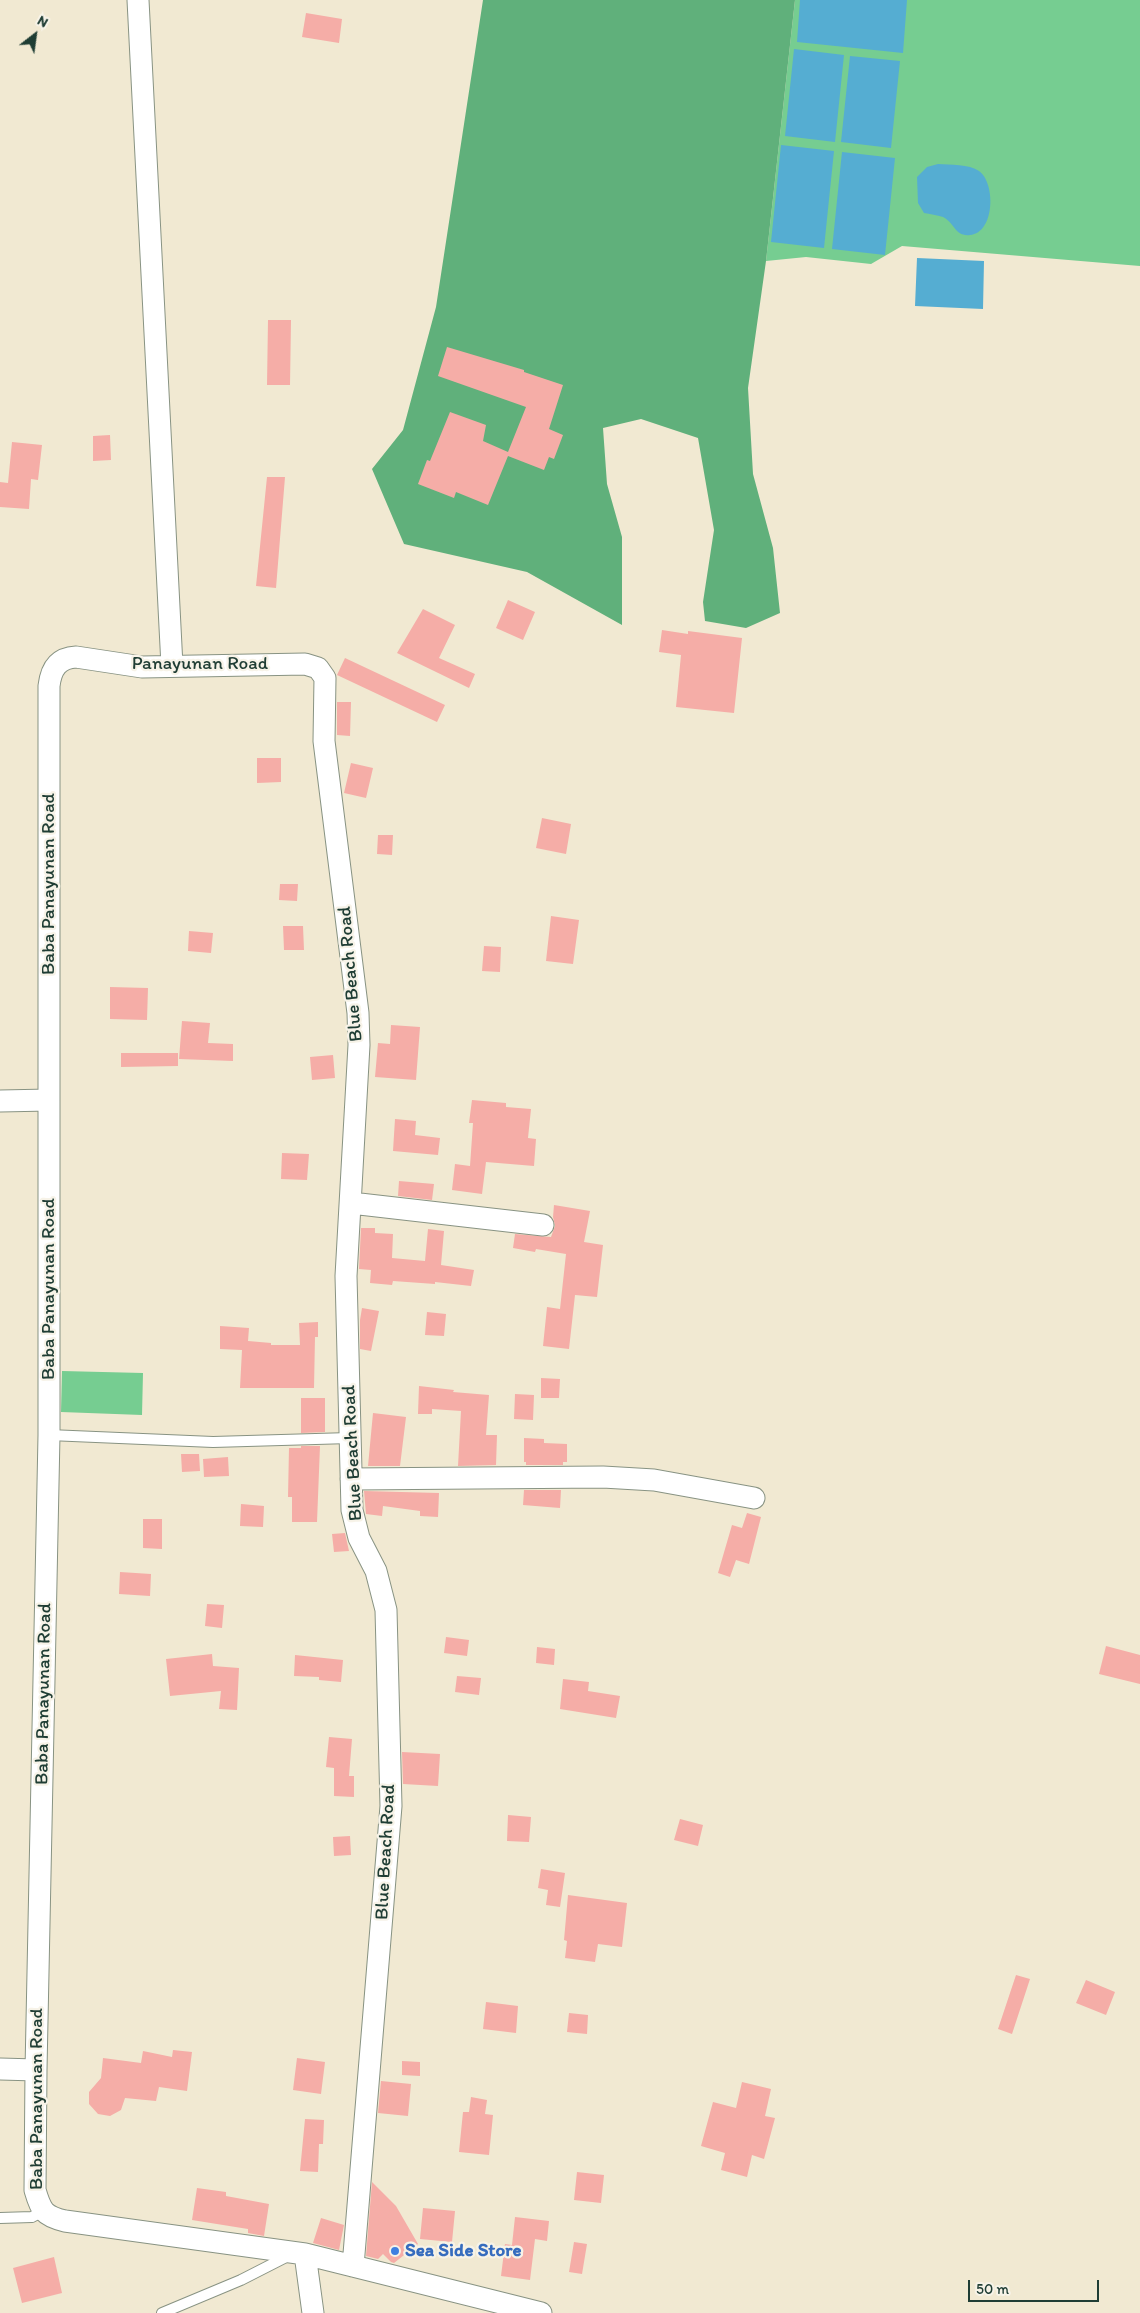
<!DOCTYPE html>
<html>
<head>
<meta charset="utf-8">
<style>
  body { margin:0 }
  #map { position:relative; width:1140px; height:2313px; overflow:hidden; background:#f1e9d2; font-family:Itim,sans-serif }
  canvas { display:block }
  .north { position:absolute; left:10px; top:10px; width:50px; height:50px; -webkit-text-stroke:4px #f7f3e8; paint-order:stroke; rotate:30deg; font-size:14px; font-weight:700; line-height:20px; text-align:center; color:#1f3d34 }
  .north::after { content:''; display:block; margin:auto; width:18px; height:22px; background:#1f3d34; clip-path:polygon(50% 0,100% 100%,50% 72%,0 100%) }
  .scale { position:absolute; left:968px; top:2280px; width:131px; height:22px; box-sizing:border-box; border:2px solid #1f3d34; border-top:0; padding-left:6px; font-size:15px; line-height:18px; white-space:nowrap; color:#1f3d34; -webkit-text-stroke:4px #f7f3e8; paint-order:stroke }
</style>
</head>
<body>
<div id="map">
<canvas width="1140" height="2313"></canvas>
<div class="north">N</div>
<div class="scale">50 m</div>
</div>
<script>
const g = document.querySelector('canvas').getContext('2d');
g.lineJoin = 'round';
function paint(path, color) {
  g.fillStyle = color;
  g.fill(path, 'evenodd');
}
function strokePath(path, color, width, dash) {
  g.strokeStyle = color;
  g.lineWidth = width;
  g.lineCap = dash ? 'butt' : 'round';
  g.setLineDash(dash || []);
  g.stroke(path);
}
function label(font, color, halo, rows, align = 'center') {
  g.font = font + ' Itim,sans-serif';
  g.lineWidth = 4.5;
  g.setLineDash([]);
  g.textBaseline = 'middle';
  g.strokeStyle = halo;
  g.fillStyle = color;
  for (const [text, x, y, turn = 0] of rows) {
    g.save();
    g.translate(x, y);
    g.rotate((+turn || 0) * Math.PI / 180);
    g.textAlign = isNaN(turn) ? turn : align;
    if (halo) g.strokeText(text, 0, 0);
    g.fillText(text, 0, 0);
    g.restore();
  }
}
const green = new Path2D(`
  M 795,0 L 1140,0 L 1140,266 L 902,246 L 871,264 L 806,257 L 766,261 Z
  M 62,1371 L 143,1373 L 142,1415 L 61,1412 Z`);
const forest = new Path2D(`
  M 483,0 L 795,0 L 766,261 L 748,388 L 753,474 L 773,548 L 780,613 L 746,628 L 705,621 L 703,602 L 714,530 L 698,438 L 641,419 L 603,428 L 607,484 L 622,537 L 622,625 L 527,572 L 404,544 L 372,469 L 403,430 L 436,307 Z`);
const water = new Path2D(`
  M 800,0 L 907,0 L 903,53 L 797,42 Z
  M 794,49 L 844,55 L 835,142 L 785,136 Z
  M 850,56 L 900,61 L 891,148 L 841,142 Z
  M 781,145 L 834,151 L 824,248 L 771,242 Z
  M 842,152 L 895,158 L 885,255 L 832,249 Z
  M 938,164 C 950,165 969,164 979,171 C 996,183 995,233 970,235 C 955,237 954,222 943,217 C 937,215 930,214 924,213 L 918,203 L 917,177 L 927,167 Z
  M 917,258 L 984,261 L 983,309 L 915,306 Z`);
const building = new Path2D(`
  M 306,13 L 342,19 L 339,43 L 302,37 Z
  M 268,320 L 291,320 L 290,385 L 267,385 Z
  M 447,347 L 524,370 L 524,372 L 563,385 L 549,429 L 563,435 L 554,459 L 549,457 L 544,470 L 508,456 L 488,505 L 456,492 L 454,498 L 418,484 L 427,460 L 430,461 L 450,412 L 486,425 L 483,441 L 508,452 L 526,407 L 438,376 Z
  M 110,435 L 111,460 L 93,461 L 93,436 Z
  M 12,442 L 42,445 L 38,480 L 31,479 L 29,509 L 0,507 L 0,482 L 8,483 Z
  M 267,477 L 285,477 L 276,588 L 256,586 Z
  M 508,600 L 535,612 L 523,640 L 496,628 Z
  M 423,609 L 455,625 L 439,658 L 475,674 L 469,688 L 397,653 Z
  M 662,630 L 688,634 L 688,631 L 742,638 L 734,713 L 676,707 L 681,655 L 659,652 Z
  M 345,658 L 445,705 L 437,722 L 337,675 Z
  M 337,702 L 351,702 L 350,736 L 337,735 Z
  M 257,758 L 281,758 L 281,782 L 257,783 Z
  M 351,763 L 373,768 L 366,798 L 344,793 Z
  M 542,818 L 571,824 L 566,854 L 536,848 Z
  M 378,835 L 393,835 L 392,855 L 377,854 Z
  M 280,884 L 298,884 L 297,901 L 279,900 Z
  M 551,916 L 579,920 L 573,964 L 546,961 Z
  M 283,926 L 303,926 L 304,950 L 284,950 Z
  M 189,931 L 213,933 L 211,953 L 188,951 Z
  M 484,946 L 501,947 L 500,972 L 482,971 Z
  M 110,987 L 148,988 L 147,1020 L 110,1019 Z
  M 182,1021 L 210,1023 L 208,1043 L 233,1044 L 233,1061 L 179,1059 Z
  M 391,1025 L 420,1027 L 416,1080 L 375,1077 L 378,1043 L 390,1044 Z
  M 121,1053 L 178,1053 L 178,1066 L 121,1067 Z
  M 333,1055 L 335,1078 L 312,1080 L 310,1057 Z
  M 472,1100 L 506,1103 L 506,1107 L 531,1109 L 528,1138 L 536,1139 L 534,1166 L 486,1162 L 482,1194 L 452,1190 L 455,1164 L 470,1166 L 473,1123 L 469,1123 Z
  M 395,1119 L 416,1121 L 415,1135 L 440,1138 L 438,1155 L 393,1151 Z
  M 282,1153 L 309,1154 L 307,1180 L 281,1179 Z
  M 399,1181 L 434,1184 L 432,1200 L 398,1196 Z
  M 554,1205 L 590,1211 L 584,1242 L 603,1245 L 597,1297 L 575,1295 L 569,1349 L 543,1346 L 547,1307 L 560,1309 L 566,1254 L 536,1249 L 535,1252 L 513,1248 L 515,1234 L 551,1237 L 555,1226 L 553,1217 Z
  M 361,1228 L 375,1228 L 375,1233 L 393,1234 L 392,1258 L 425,1261 L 428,1229 L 444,1231 L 441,1265 L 474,1270 L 471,1286 L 435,1282 L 435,1284 L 393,1281 L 392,1285 L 370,1283 L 371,1270 L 359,1269 Z
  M 362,1308 L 379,1311 L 371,1351 L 360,1349 L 360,1320 Z
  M 427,1312 L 446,1314 L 444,1336 L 425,1335 Z
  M 318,1322 L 318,1337 L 315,1337 L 314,1388 L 240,1388 L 242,1350 L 220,1349 L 220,1326 L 249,1328 L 248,1341 L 271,1343 L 271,1345 L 300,1345 L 299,1323 Z
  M 541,1378 L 560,1379 L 559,1398 L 541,1398 Z
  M 419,1386 L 454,1390 L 453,1392 L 489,1395 L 486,1435 L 497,1435 L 496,1465 L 458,1466 L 461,1411 L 432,1409 L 432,1414 L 418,1414 Z
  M 515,1394 L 534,1395 L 533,1420 L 514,1419 Z
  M 301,1398 L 325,1398 L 325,1432 L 301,1433 Z
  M 373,1413 L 406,1417 L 400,1466 L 368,1466 Z
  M 524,1438 L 544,1439 L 544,1443 L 567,1444 L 567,1462 L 563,1462 L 563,1465 L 526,1465 L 526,1462 L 524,1462 Z
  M 301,1446 L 320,1446 L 317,1522 L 292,1522 L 292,1497 L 288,1497 L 289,1448 L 301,1448 Z
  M 181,1454 L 199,1454 L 200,1471 L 182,1472 Z
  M 228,1457 L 229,1476 L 204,1477 L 203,1459 Z
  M 524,1490 L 561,1490 L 560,1508 L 523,1505 Z
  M 364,1491 L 439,1493 L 438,1517 L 420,1516 L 420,1511 L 383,1506 L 382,1516 L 366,1514 Z
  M 241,1504 L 264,1506 L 263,1527 L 240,1526 Z
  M 747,1513 L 761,1517 L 749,1564 L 736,1560 L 730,1577 L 718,1573 L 732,1525 L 742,1528 Z
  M 143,1519 L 162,1519 L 162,1549 L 143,1548 Z
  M 345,1533 L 349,1551 L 334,1552 L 332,1534 Z
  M 120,1572 L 151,1574 L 150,1596 L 119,1594 Z
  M 207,1604 L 224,1605 L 222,1628 L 205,1626 Z
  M 446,1637 L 469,1640 L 467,1656 L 444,1653 Z
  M 1106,1646 L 1140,1655 L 1140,1684 L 1099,1674 Z
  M 537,1647 L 555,1649 L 554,1665 L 536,1663 Z
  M 212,1654 L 213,1666 L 239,1668 L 237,1710 L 219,1709 L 221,1691 L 170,1696 L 166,1659 Z
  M 295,1655 L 343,1660 L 341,1682 L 319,1680 L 319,1677 L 294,1676 Z
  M 457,1676 L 481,1678 L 479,1695 L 455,1692 Z
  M 563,1679 L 589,1682 L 588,1691 L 620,1696 L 616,1718 L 560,1709 Z
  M 329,1737 L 352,1739 L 349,1776 L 354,1776 L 354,1797 L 334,1796 L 334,1768 L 326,1767 Z
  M 402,1752 L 440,1754 L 438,1786 L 403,1784 Z
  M 508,1815 L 531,1817 L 529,1842 L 507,1841 Z
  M 680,1819 L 703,1825 L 698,1846 L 674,1840 Z
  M 350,1836 L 351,1855 L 334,1856 L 333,1837 Z
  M 541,1869 L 565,1873 L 560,1907 L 546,1905 L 548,1890 L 538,1888 Z
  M 568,1895 L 627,1903 L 622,1947 L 598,1944 L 595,1962 L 565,1958 L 567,1941 L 564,1940 Z
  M 1016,1975 L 1030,1979 L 1012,2034 L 998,2029 Z
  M 1086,1980 L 1115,1992 L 1106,2015 L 1076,2003 Z
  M 486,2002 L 518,2006 L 516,2033 L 483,2029 Z
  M 569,2013 L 588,2015 L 587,2034 L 567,2032 Z
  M 173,2050 L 192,2052 L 187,2091 L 159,2087 L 156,2101 L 125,2098 L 121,2110 L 110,2116 L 98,2114 L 89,2104 L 89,2092 L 101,2078 L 103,2058 L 141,2063 L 143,2051 L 172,2057 Z
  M 297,2058 L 325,2062 L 321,2094 L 293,2090 Z
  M 402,2061 L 420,2062 L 420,2076 L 402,2075 Z
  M 381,2081 L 411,2084 L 408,2116 L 378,2113 Z
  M 742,2082 L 771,2089 L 765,2116 L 775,2118 L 764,2159 L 752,2155 L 747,2177 L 721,2170 L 725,2153 L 701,2146 L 713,2102 L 736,2108 Z
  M 471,2097 L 487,2100 L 485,2114 L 493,2115 L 489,2155 L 459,2152 L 463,2112 L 469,2112 Z
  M 305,2119 L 324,2120 L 323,2144 L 319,2144 L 318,2172 L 300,2171 Z
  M 577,2172 L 604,2175 L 601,2203 L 574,2200 Z
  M 372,2182 L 396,2206 L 418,2244 L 394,2263 L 391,2262 L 383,2254 L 378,2259 L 366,2256 Z
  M 197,2188 L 226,2192 L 226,2196 L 269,2204 L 264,2236 L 248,2233 L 248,2229 L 192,2220 Z
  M 423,2208 L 455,2211 L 452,2242 L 420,2239 Z
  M 515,2217 L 549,2221 L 547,2241 L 535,2239 L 530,2280 L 501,2276 L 505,2244 L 512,2245 Z
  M 321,2218 L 344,2225 L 339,2250 L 313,2243 Z
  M 574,2242 L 587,2244 L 582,2274 L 569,2272 Z
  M 54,2257 L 62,2293 L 22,2303 L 13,2268 Z`);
const lane = new Path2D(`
  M 49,1435 L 213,1442 L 350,1438
  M 0,2218 L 32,2217 L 43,2211
  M 162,2313 L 241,2280 L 290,2255`);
const street = new Path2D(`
  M 138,0 L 172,666
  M 0,1101 L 49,1100
  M 351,1203 L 543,1225
  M 351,1479 L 603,1477 L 654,1480 L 754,1498
  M 0,2069 L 36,2070
  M 305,2254 L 313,2313
  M 353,2266 L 391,1806 L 386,1610 L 376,1571 L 359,1538 L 352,1510 L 346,1276 L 359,1045 L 358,1013 L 324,741 L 325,678 L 318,668 L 305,664 L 142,667 L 76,657 C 58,658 51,669 49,686 L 49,1435 L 36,2070 L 35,2190 C 41,2211 44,2216 65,2221 L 305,2254 L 541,2313`);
const markers = [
  [395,2251,5,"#3f7fe0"]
];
const streetNames = [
  ["Panayunan Road",200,664],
  ["Baba Panayunan Road",49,884,-90],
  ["Blue Beach Road",351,974,-95],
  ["Baba Panayunan Road",49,1289,-90],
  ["Blue Beach Road",353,1453,-93],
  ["Baba Panayunan Road",44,1694,-89],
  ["Blue Beach Road",386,1852,-87],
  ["Baba Panayunan Road",37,2099,-90]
];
const shopNames = [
  ["Sea Side Store",405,2251]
];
paint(green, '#76cd91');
paint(forest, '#60b07b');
paint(water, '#55add2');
paint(building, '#f5ada7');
strokePath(lane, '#889383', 12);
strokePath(street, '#889383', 23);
strokePath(lane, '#fff', 10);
strokePath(street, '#fff', 21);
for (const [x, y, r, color] of markers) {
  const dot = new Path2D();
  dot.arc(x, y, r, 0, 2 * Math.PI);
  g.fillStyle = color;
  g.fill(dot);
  strokePath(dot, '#f7f3e8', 2);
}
label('19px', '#1f3d34', '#f7f3e8', streetNames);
label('bold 19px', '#366cbe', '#f7f3e8', shopNames, 'left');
</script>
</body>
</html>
